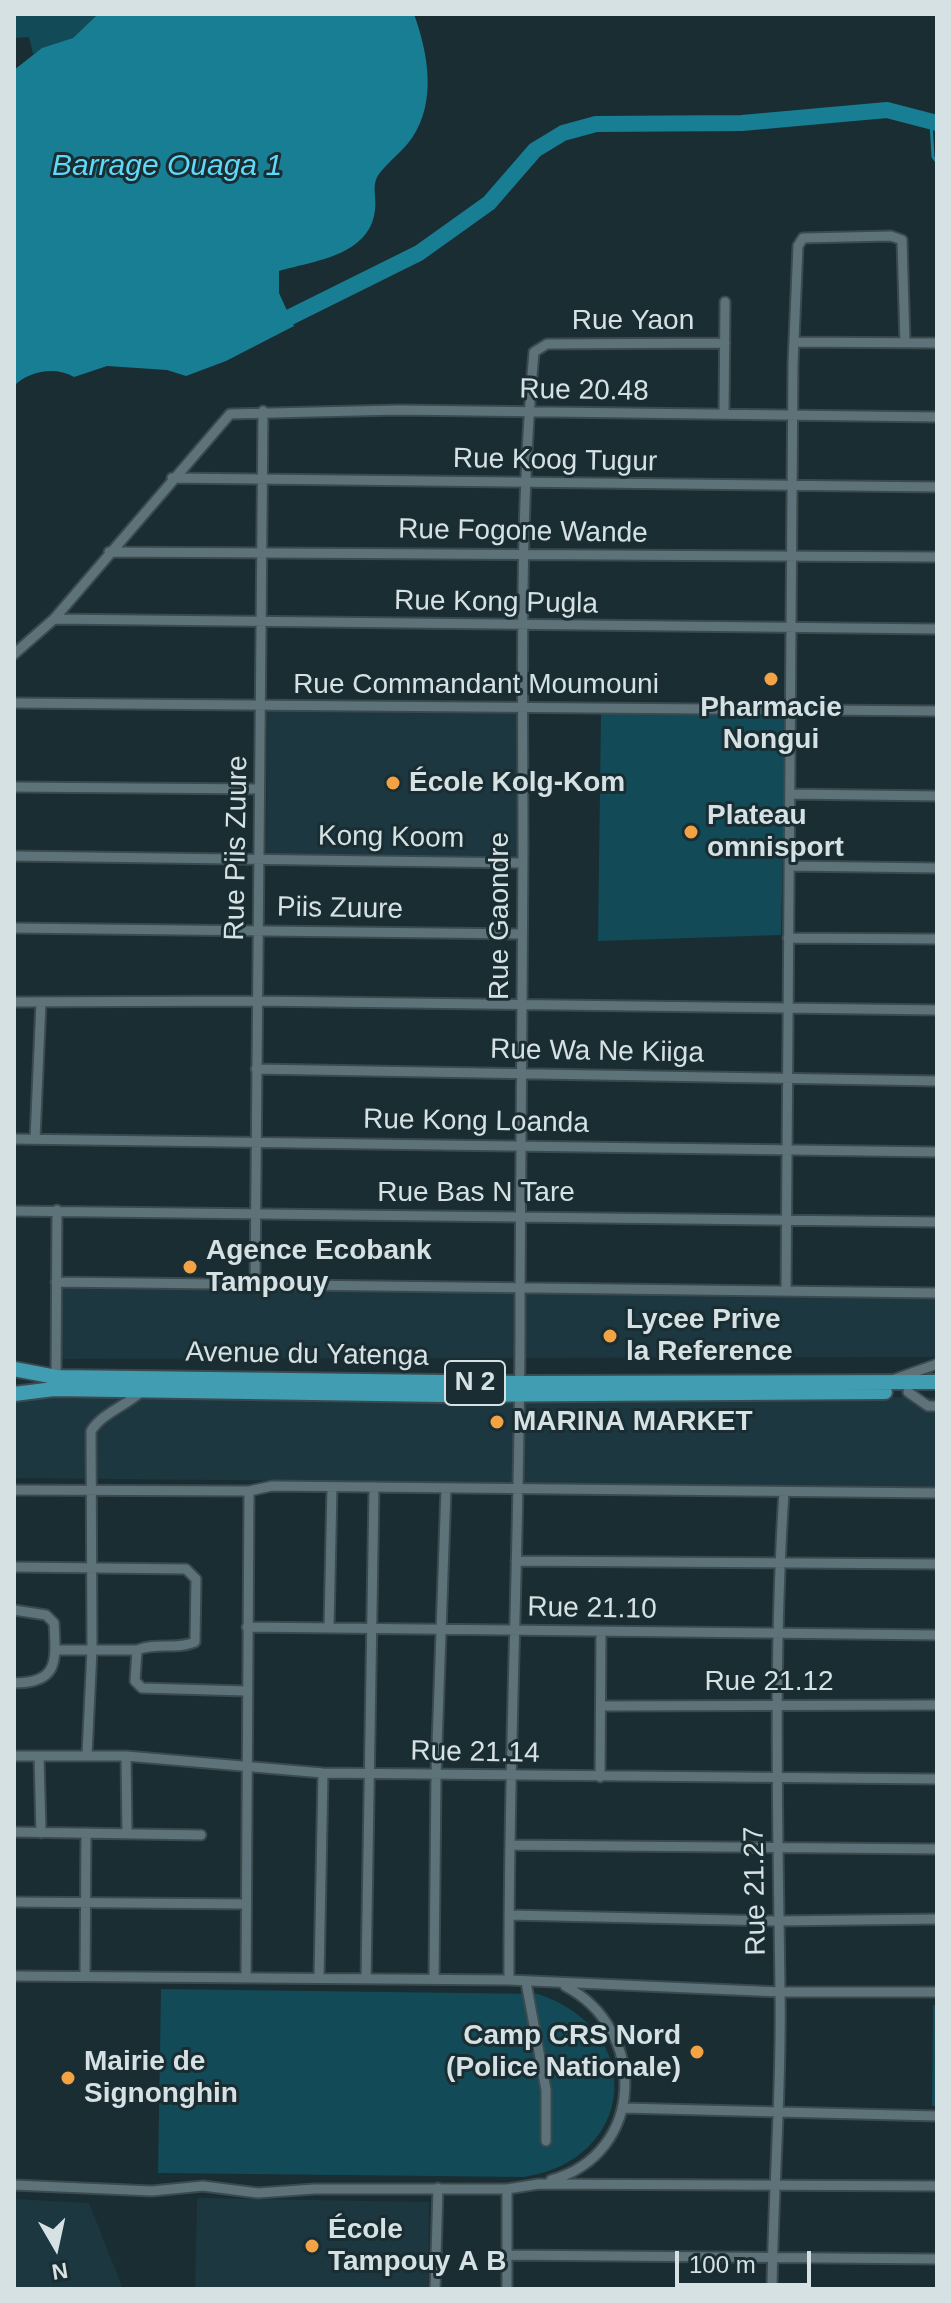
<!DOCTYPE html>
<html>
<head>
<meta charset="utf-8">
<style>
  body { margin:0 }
  #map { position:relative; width:951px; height:2303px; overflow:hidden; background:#1a2d32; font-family:Helvetica,sans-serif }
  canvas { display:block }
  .frame { position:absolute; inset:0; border:16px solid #d6e1e4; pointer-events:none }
  .north { position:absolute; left:16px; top:2207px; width:80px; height:80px; -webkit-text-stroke:6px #1a2d32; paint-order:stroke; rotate:171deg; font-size:22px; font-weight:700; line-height:32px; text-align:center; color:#d6e1e4 }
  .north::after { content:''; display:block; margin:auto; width:28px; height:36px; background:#d6e1e4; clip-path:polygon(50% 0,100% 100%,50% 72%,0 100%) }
  .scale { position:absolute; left:675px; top:2251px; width:136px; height:36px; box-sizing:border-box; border:4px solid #d6e1e4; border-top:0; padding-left:10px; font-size:24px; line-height:28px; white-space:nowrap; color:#d6e1e4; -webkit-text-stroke:6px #1a2d32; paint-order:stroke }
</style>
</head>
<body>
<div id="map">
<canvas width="951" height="2303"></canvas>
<div class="frame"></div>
<div class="north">N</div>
<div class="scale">100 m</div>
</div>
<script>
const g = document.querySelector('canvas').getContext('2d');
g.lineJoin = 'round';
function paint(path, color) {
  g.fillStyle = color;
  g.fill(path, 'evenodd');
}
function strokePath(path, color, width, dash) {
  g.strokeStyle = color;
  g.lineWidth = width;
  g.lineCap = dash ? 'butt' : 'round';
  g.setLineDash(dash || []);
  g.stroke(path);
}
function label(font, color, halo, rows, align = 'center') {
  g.font = font + ' Helvetica,sans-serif';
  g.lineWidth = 6;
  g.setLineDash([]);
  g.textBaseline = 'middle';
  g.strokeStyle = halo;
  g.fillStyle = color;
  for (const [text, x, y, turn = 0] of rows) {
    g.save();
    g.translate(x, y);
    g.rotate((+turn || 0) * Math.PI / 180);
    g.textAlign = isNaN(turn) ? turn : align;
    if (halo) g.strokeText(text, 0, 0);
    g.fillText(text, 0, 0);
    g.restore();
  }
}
const built = new Path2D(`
  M 267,708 L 520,711 L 518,857 L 266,855 Z
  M 62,1287 L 937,1293 L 937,1357 L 62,1359 Z
  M 45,1396 L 937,1397 L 937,1487 L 14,1478 L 14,1401 Z
  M 197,2198 L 429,2202 L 428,2289 L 195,2289 Z
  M 14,2199 L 89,2203 L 123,2289 L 14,2289 Z`);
const green = new Path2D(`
  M 14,14 L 98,14 L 73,38 L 33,54 L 29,37 L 14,38 Z
  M 601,712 L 786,714 L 781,935 L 598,941 Z
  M 161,1989 L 538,1994 C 648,2030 636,2160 524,2177 L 158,2173 Z
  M 933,2005 L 937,2005 L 937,2106 L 932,2106 Z`);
const water = new Path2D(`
  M 98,14 L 414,14 C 428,53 437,101 412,138 C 403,151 389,161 379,174 C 371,185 377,197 375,210 C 370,256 313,261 279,271 L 279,293 L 294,326 L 226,361 L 186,376 L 167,370 L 107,366 L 74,377 C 55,366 29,371 14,386 L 14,70 L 42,48 L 73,38 Z`);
const stream = new Path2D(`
  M 931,122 L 933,157 L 937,162`);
const river = new Path2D(`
  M 272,326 L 419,253 L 489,203 L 535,150 L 563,133 L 596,124 L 742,123 L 887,110 L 937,123`);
const minor = new Path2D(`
  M 795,342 L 937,343
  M 724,414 L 725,302
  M 172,478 L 937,487
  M 109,552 L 937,557
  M 54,619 L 937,629
  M 14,654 L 54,619 L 230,414 L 398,410 L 937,417
  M 14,703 L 937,711
  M 14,787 L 259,789
  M 791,794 L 937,796
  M 14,856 L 523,863
  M 789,866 L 937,868
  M 14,928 L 522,934
  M 788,938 L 937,939
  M 14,1002 L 256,1001 L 937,1010
  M 256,1069 L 937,1081
  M 14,1139 L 937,1152
  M 35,1139 L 41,1002
  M 14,1211 L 937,1222
  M 56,1282 L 937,1293
  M 255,1285 L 263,411
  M 786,1290 L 793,363 L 798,246 L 803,238 L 891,236 L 902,240 L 905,343
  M 56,1377 L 57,1210
  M 895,1379 L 937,1364
  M 908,1392 L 928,1406 L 937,1406
  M 14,1490 L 249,1491 L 272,1486 L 937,1493
  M 516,1561 L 937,1564
  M 14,1567 L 186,1569 L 196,1579 L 195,1642 C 177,1650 156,1642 137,1650 L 56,1650
  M 14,1610 L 46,1615 L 54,1623 C 56,1661 59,1683 14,1683
  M 247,1627 L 937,1635
  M 329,1627 L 332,1487
  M 137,1650 L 135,1681 L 142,1688 L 246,1691
  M 601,1706 L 937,1705
  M 87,1755 L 92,1649 L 91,1431 C 102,1413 126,1406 142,1391
  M 14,1756 L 126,1756 L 323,1773 L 937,1779
  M 39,1756 L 41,1833
  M 126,1756 L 127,1833
  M 600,1777 L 601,1632
  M 14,1832 L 201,1835
  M 510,1845 L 937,1849
  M 14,1902 L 246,1904
  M 509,1915 L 777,1921 L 937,1919
  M 85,1975 L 86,1833
  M 14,1976 L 509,1980 L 780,1992 L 937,1992
  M 246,1977 L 249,1491
  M 319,1978 L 323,1773
  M 366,1979 L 374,1487
  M 434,1979 L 436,1775 L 446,1488
  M 509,1980 C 508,1750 521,1522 520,1293 C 520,1145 523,998 523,851 C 523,685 519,517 534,352 L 547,344 L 725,343
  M 526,1982 L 546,2090 L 546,2141
  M 623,2108 L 937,2116
  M 551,2180 C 646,2154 648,2029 565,1986
  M 14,2185 L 152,2191 L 203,2186 L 258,2193 L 314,2189 L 507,2189 L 539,2184 L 937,2186
  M 507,2189 L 507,2289
  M 507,2255 L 937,2259
  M 435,2289 L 438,2188
  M 772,2289 C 773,2190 782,2090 780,1991 C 778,1825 773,1658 784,1492`);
const primary = new Path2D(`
  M 14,1369 L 56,1377 L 520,1383 L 937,1382
  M 14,1394 L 54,1389 L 442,1395 L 885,1392`);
const markers = [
  [771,679,8,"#f4a344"],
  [393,783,8,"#f4a344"],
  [691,832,8,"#f4a344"],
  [190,1267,8,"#f4a344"],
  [610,1336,8,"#f4a344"],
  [497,1422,8,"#f4a344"],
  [697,2052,8,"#f4a344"],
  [68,2078,8,"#f4a344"],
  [312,2246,8,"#f4a344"]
];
const shields = [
  [475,1383,60]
];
const shieldNames = [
  ["N 2",475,1383]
];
const streetNames = [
  ["Rue Yaon",633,321],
  ["Rue 20.48",584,391,1],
  ["Rue Koog Tugur",555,461,1],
  ["Rue Fogone Wande",523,532,1],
  ["Rue Kong Pugla",496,603,1],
  ["Rue Commandant Moumouni",476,685],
  ["Kong Koom",391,838,1],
  ["Rue Piis Zuure",237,848,-89],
  ["Piis Zuure",340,909,1],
  ["Rue Gaondre",500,916,-90],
  ["Rue Wa Ne Kiiga",597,1052,1],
  ["Rue Kong Loanda",476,1122,1],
  ["Rue Bas N Tare",476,1193],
  ["Avenue du Yatenga",307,1355,1],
  ["Rue 21.10",592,1609,1],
  ["Rue 21.12",769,1682],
  ["Rue 21.14",475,1753,1],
  ["Rue 21.27",756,1891,-91]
];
const poiNames = [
  ["Pharmacie",771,708,"center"],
  ["Nongui",771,740,"center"],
  ["École Kolg-Kom",409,783],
  ["Plateau",707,816],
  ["omnisport",707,848],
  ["Agence Ecobank",206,1251],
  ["Tampouy",206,1283],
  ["Lycee Prive",626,1320],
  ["la Reference",626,1352],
  ["MARINA MARKET",513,1422],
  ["Camp CRS Nord",681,2036,"right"],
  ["(Police Nationale)",681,2068,"right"],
  ["Mairie de",84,2062],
  ["Signonghin",84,2094],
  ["École",328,2230],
  ["Tampouy A B",328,2262]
];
const waterNames = [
  ["Barrage Ouaga 1",167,167]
];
paint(built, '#1c373f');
paint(green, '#124a57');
paint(water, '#177e94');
strokePath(stream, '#177e94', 3);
strokePath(river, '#177e94', 16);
strokePath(minor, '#3b4a4f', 13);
strokePath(primary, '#3b4a4f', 18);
strokePath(minor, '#5e7379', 9);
strokePath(primary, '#409db2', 14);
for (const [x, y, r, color] of markers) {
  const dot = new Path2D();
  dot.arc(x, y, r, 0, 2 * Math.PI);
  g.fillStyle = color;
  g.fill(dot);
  strokePath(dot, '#1a2d32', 3);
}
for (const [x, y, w] of shields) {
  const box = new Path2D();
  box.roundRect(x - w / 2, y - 22, w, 44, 6);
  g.fillStyle = '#1a2d32';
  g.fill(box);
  strokePath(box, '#d6e1e4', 2);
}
label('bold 26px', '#d6e1e4', null, shieldNames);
label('28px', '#d6e1e4', '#1a2d32', streetNames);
label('bold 28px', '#d6e1e4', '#1a2d32', poiNames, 'left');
label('italic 30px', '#5fd9f8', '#1a2d32', waterNames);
</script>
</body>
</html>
